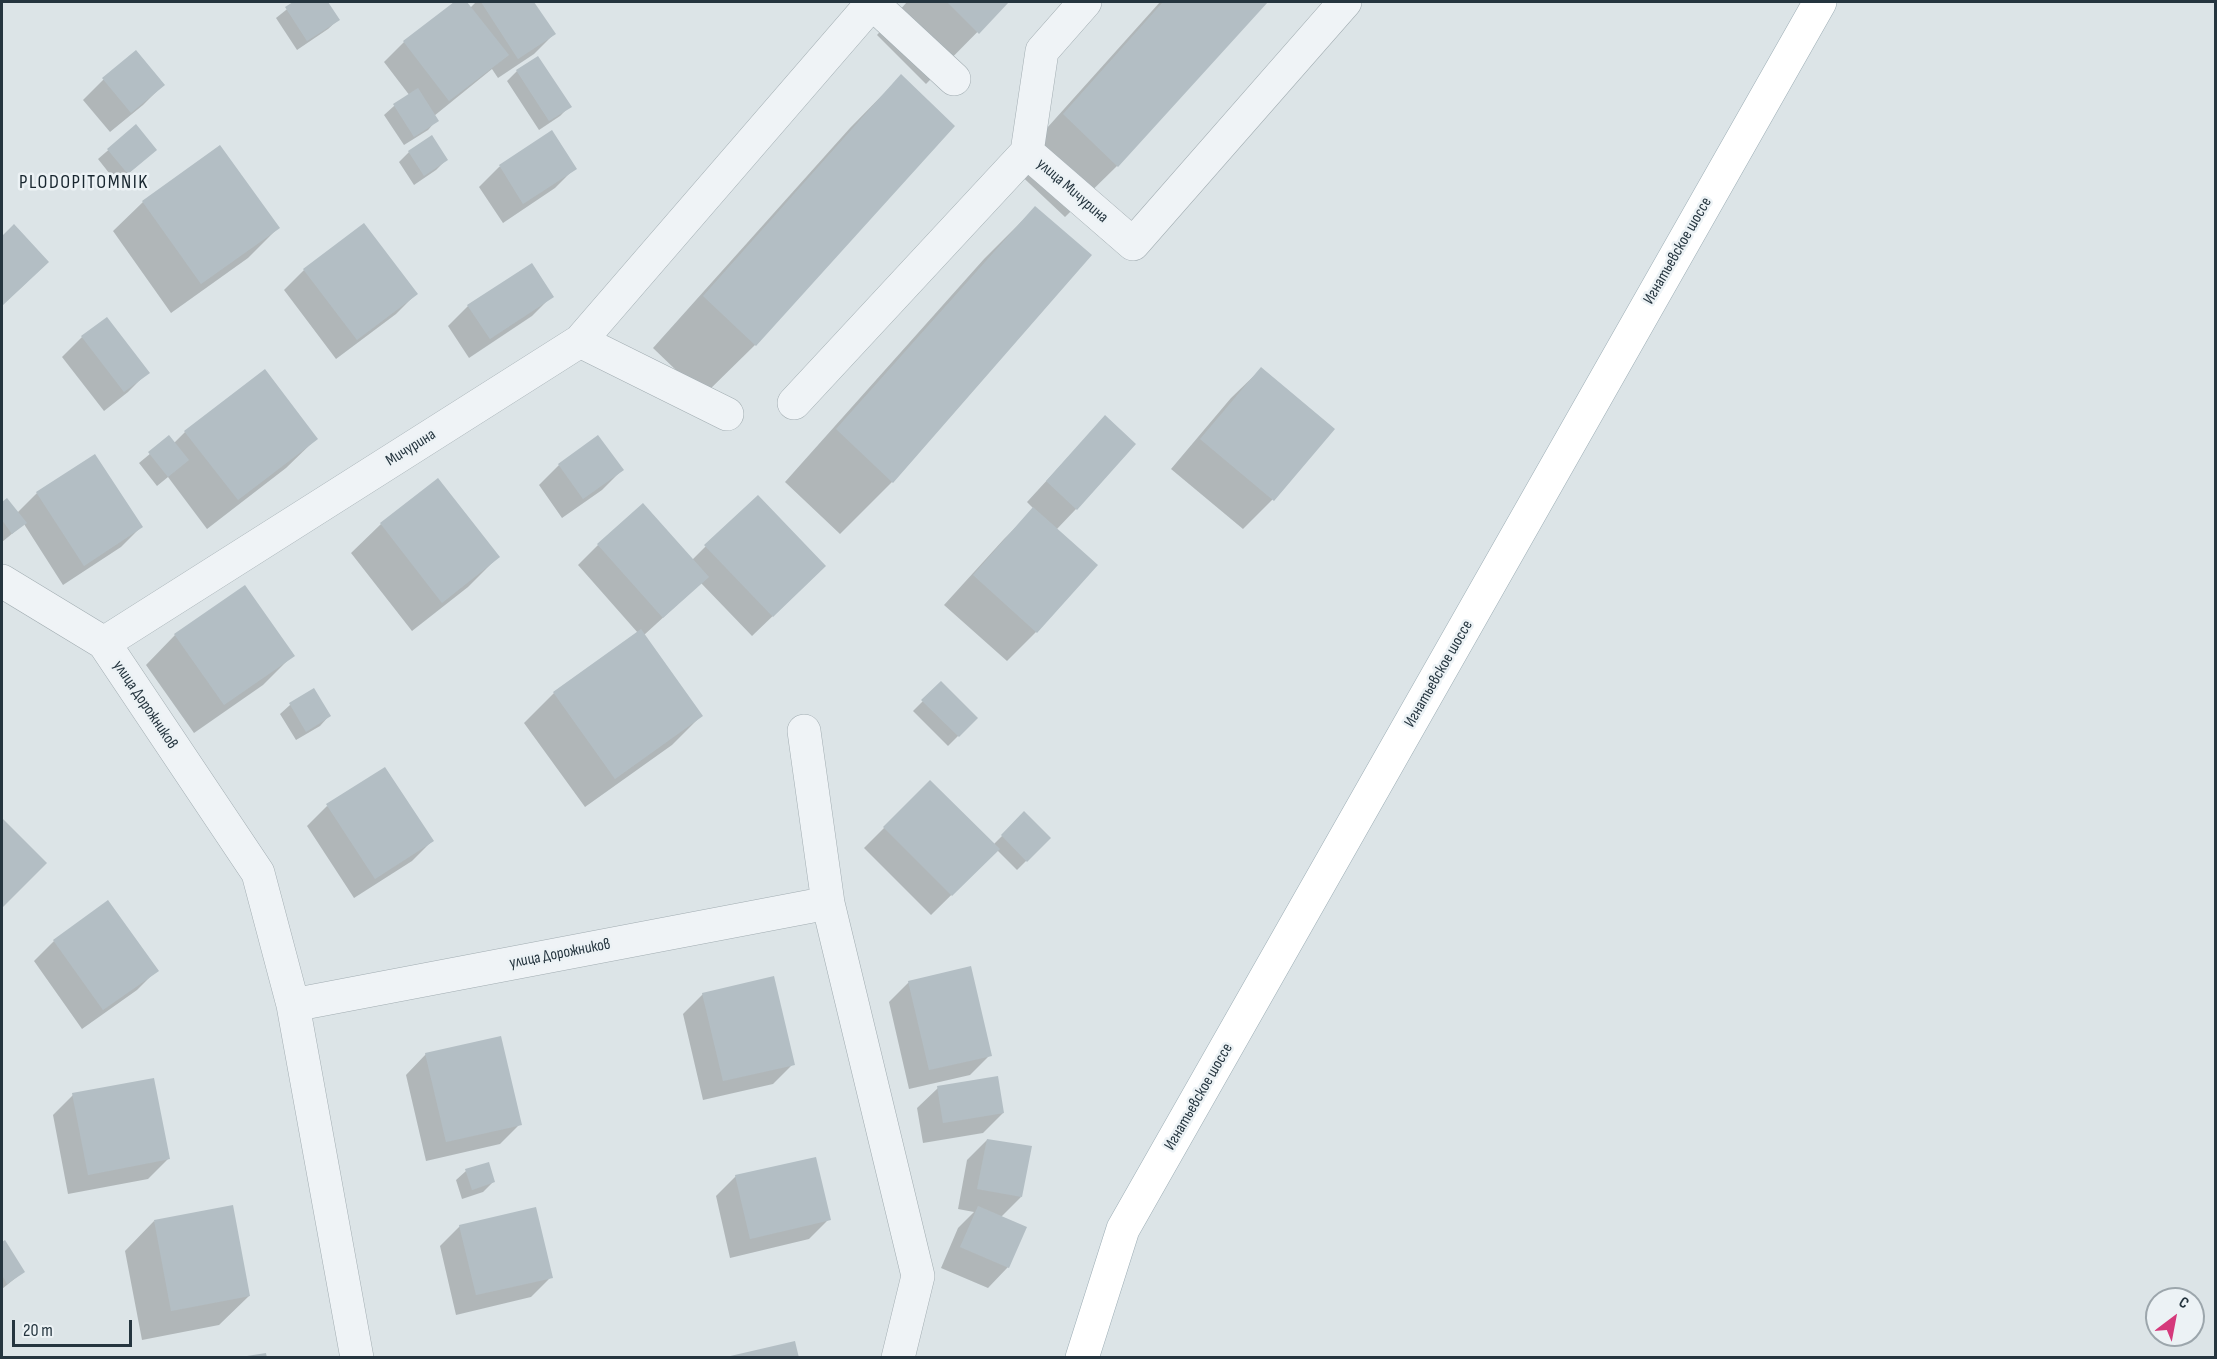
<!DOCTYPE html>
<html>
<head>
<meta charset="utf-8">
<style>
  body { margin:0 }
  #map { position:relative; width:2217px; height:1359px; overflow:hidden; background:#dce4e7; font-family:"Sofia Sans Condensed",sans-serif }
  canvas { display:block }
  .frame { position:absolute; inset:0; border:3px solid #25353f; pointer-events:none }
  .north { position:absolute; left:2145px; top:1287px; width:60px; height:60px; box-sizing:border-box; background:#ecf2f5; border:2px solid #9ca6ac; border-radius:50%; rotate:32deg; font-size:16px; font-weight:700; line-height:24px; text-align:center; color:#25353f }
  .north::after { content:''; display:block; margin:auto; width:21px; height:27px; background:#d5397b; clip-path:polygon(50% 0,100% 100%,50% 72%,0 100%) }
  .scale { position:absolute; left:12px; top:1320px; width:120px; height:27px; box-sizing:border-box; border:3px solid #25353f; border-top:0; padding-left:8px; font-size:18px; line-height:21px; white-space:nowrap; color:#25353f; -webkit-text-stroke:4px #ecf2f5; paint-order:stroke }
</style>
</head>
<body>
<div id="map">
<canvas width="2217" height="1359"></canvas>
<div class="frame"></div>
<div class="north">С</div>
<div class="scale">20 m</div>
</div>
<script>
const g = document.querySelector('canvas').getContext('2d');
g.lineJoin = 'round';
function paint(path, color) {
  g.fillStyle = color;
  g.fill(path, 'evenodd');
}
function strokePath(path, color, width, dash) {
  g.strokeStyle = color;
  g.lineWidth = width;
  g.lineCap = dash ? 'butt' : 'round';
  g.setLineDash(dash || []);
  g.stroke(path);
}
function label(font, color, halo, rows, align = 'center') {
  g.font = font + ' "Sofia Sans Condensed",sans-serif';
  g.lineWidth = 5;
  g.setLineDash([]);
  g.textBaseline = 'middle';
  g.strokeStyle = halo;
  g.fillStyle = color;
  for (const [text, x, y, turn = 0] of rows) {
    g.save();
    g.translate(x, y);
    g.rotate((+turn || 0) * Math.PI / 180);
    g.textAlign = isNaN(turn) ? turn : align;
    if (halo) g.strokeText(text, 0, 0);
    g.fillText(text, 0, 0);
    g.restore();
  }
}
const shadow = new Path2D(`
  M 296,2 L 326,2 L 338,20 L 328,29 L 297,50 L 276,18 Z
  M 456,2 L 465,2 L 470,8 L 476,2 L 532,2 L 554,34 L 534,54 L 498,78 L 492,69 L 434,116 L 437,120 L 428,130 L 404,145 L 384,115 L 394,106 L 410,96 L 384,62 L 404,42 Z
  M 907,2 L 1007,2 L 926,84 L 877,35 Z
  M 1160,2 L 1266,2 L 1117,166 L 1065,217 L 1012,167 Z
  M 136,53 L 163,85 L 143,105 L 110,132 L 83,100 L 103,80 Z
  M 538,58 L 570,106 L 560,116 L 539,130 L 507,81 L 517,71 Z
  M 901,76 L 953,126 L 755,345 L 703,396 L 653,348 L 850,128 Z
  M 136,126 L 145,159 L 117,183 L 98,159 Z
  M 552,132 L 575,168 L 555,188 L 503,223 L 479,187 L 499,167 Z
  M 409,152 L 446,160 L 436,170 L 414,185 L 399,162 Z
  M 143,202 L 278,228 L 248,258 L 171,313 L 113,231 Z
  M 1035,208 L 1090,255 L 892,482 L 840,534 L 785,482 L 984,259 Z
  M 14,227 L 27,282 L 2,305 L 2,238 Z
  M 304,270 L 416,294 L 396,314 L 336,359 L 284,290 Z
  M 552,296 L 532,316 L 469,358 L 448,326 L 468,306 Z
  M 82,337 L 148,372 L 128,392 L 104,411 L 62,357 Z
  M 1261,369 L 1333,429 L 1272,500 L 1243,529 L 1171,469 L 1231,398 Z
  M 1105,417 L 1076,509 L 1056,530 L 1036,632 L 1007,661 L 944,605 L 1004,539 L 1034,509 L 1027,502 Z
  M 185,432 L 316,439 L 286,468 L 207,529 L 168,477 L 157,486 L 139,463 L 169,438 L 174,443 Z
  M 94,456 L 141,527 L 121,547 L 63,585 L 24,524 L 2,542 L 2,504 L 7,500 L 17,513 L 37,493 Z
  M 559,465 L 622,470 L 602,490 L 562,518 L 539,485 Z
  M 381,524 L 498,557 L 468,587 L 412,631 L 351,553 Z
  M 598,545 L 692,560 L 706,546 L 804,586 L 752,636 L 701,583 L 644,635 L 701,716 L 672,745 L 585,807 L 524,723 L 554,693 L 638,633 L 578,565 Z
  M 175,635 L 293,655 L 263,685 L 194,733 L 146,665 Z
  M 941,683 L 976,718 L 948,746 L 913,711 Z
  M 314,690 L 329,716 L 320,726 L 296,740 L 280,714 L 290,705 Z
  M 930,782 L 993,845 L 1024,814 L 1049,838 L 1017,870 L 997,850 L 931,915 L 864,848 Z
  M 327,806 L 432,841 L 412,861 L 354,898 L 307,826 Z
  M 2,820 L 45,863 L 2,906 Z
  M 108,902 L 157,970 L 137,990 L 82,1029 L 34,961 L 54,941 Z
  M 909,982 L 990,1055 L 970,1075 L 909,1089 L 889,1002 Z
  M 703,994 L 793,1064 L 773,1084 L 703,1100 L 683,1014 Z
  M 426,1054 L 520,1124 L 500,1144 L 426,1161 L 406,1075 Z
  M 938,1088 L 1003,1113 L 983,1133 L 923,1143 L 917,1108 Z
  M 73,1095 L 168,1159 L 148,1179 L 68,1194 L 53,1115 Z
  M 987,1140 L 1021,1197 L 1001,1217 L 1008,1267 L 988,1288 L 941,1268 L 958,1228 L 974,1212 L 958,1209 L 967,1160 Z
  M 466,1171 L 493,1182 L 483,1192 L 462,1199 L 456,1180 Z
  M 736,1176 L 829,1219 L 809,1239 L 730,1258 L 716,1196 Z
  M 154,1221 L 249,1296 L 219,1325 L 142,1340 L 125,1251 Z
  M 460,1226 L 551,1277 L 531,1297 L 456,1315 L 440,1246 Z
  M 4,1242 L 23,1272 L 2,1289 L 2,1244 Z`);
const building = new Path2D(`
  M 293,2 L 328,2 L 340,20 L 307,41 L 285,7 Z
  M 454,2 L 467,2 L 509,55 L 449,101 L 403,41 Z
  M 481,2 L 534,2 L 556,34 L 518,59 Z
  M 947,2 L 1009,2 L 979,34 Z
  M 1163,2 L 1268,2 L 1118,167 L 1063,114 Z
  M 136,50 L 165,85 L 131,113 L 102,78 Z
  M 538,56 L 572,107 L 549,121 L 516,70 Z
  M 901,74 L 955,126 L 756,346 L 703,296 Z
  M 418,88 L 439,121 L 414,137 L 393,104 Z
  M 136,124 L 157,150 L 128,174 L 107,149 Z
  M 552,130 L 577,169 L 523,204 L 499,165 Z
  M 432,135 L 448,160 L 424,176 L 408,151 Z
  M 220,145 L 280,228 L 201,284 L 142,201 Z
  M 1035,206 L 1092,255 L 893,483 L 836,429 Z
  M 364,223 L 418,294 L 357,340 L 303,269 Z
  M 14,224 L 49,262 L 2,306 L 2,236 Z
  M 532,263 L 554,297 L 490,339 L 467,305 Z
  M 107,317 L 150,373 L 124,392 L 81,336 Z
  M 1261,367 L 1335,429 L 1274,501 L 1200,439 Z
  M 265,369 L 318,439 L 238,500 L 184,431 Z
  M 1105,415 L 1136,444 L 1077,510 L 1046,481 Z
  M 169,435 L 189,460 L 168,477 L 148,452 Z
  M 598,435 L 624,470 L 583,499 L 558,464 Z
  M 95,454 L 143,527 L 84,566 L 36,492 Z
  M 438,478 L 500,557 L 442,603 L 380,523 Z
  M 758,495 L 826,566 L 773,617 L 704,545 Z
  M 7,498 L 27,523 L 12,534 L 2,520 L 2,502 Z
  M 643,503 L 709,577 L 663,618 L 597,544 Z
  M 1033,507 L 1098,565 L 1037,633 L 973,575 Z
  M 245,585 L 295,656 L 224,705 L 174,634 Z
  M 641,629 L 703,716 L 615,779 L 553,692 Z
  M 941,681 L 978,718 L 959,737 L 921,700 Z
  M 314,688 L 331,716 L 306,732 L 289,703 Z
  M 385,767 L 434,841 L 375,879 L 326,804 Z
  M 930,780 L 1000,849 L 952,896 L 883,827 Z
  M 1024,811 L 1051,838 L 1027,862 L 1001,835 Z
  M 2,818 L 47,863 L 2,908 Z
  M 108,900 L 159,971 L 103,1010 L 53,940 Z
  M 971,966 L 992,1056 L 929,1070 L 908,981 Z
  M 774,976 L 795,1065 L 723,1081 L 702,993 Z
  M 501,1036 L 522,1125 L 446,1142 L 425,1053 Z
  M 998,1076 L 1004,1113 L 943,1123 L 937,1086 Z
  M 154,1078 L 170,1159 L 88,1175 L 72,1093 Z
  M 987,1139 L 1032,1146 L 1022,1197 L 977,1189 Z
  M 816,1157 L 831,1220 L 750,1239 L 735,1175 Z
  M 489,1162 L 495,1182 L 472,1190 L 465,1169 Z
  M 233,1205 L 250,1296 L 171,1311 L 154,1220 Z
  M 978,1206 L 1027,1227 L 1009,1268 L 960,1247 Z
  M 536,1207 L 553,1278 L 476,1295 L 459,1225 Z
  M 5,1240 L 25,1272 L 7,1284 L 2,1275 L 2,1242 Z
  M 795,1341 L 799,1358 L 726,1358 L 726,1357 Z
  M 266,1353 L 267,1358 L 247,1358 L 247,1356 Z`);
const minor = new Path2D(`
  M 872,3 L 954,79
  M 1027,152 L 1042,51 L 1085,2
  M 580,341 L 873,2
  M 794,403 L 1027,152 L 1133,244 L 1345,2
  M 2,581 L 104,643 L 258,873 L 293,1005 L 357,1358
  M 104,643 L 580,341 L 727,414
  M 804,731 L 828,903 L 918,1276 L 898,1358
  M 293,1005 L 828,903`);
const major = new Path2D(`
  M 1082,1358 L 1123,1229 L 1820,2`);
const streetNames = [
  ["улица Мичурина",1072,191,41],
  ["Игнатьевское шоссе",1678,251,-60],
  ["Мичурина",411,448,-32],
  ["Игнатьевское шоссе",1439,674,-60],
  ["улица Дорожников",145,705,56],
  ["улица Дорожников",560,954,-11],
  ["Игнатьевское шоссе",1199,1097,-60]
];
const quarterNames = [
  ["PLODOPITOMNIK",84,183]
];
paint(shadow, '#0003');
paint(building, '#b3bec4');
strokePath(minor, '#a1acb1', 34);
strokePath(major, '#9bacb4', 34);
strokePath(minor, '#eff3f6', 33);
strokePath(major, '#fff', 33);
label('16px', '#25353f', '#ecf2f5', streetNames);
g.letterSpacing = '1.5px';
label('20px', '#18262f', '#ecf2f5', quarterNames);
g.letterSpacing = '0px';
</script>
</body>
</html>
